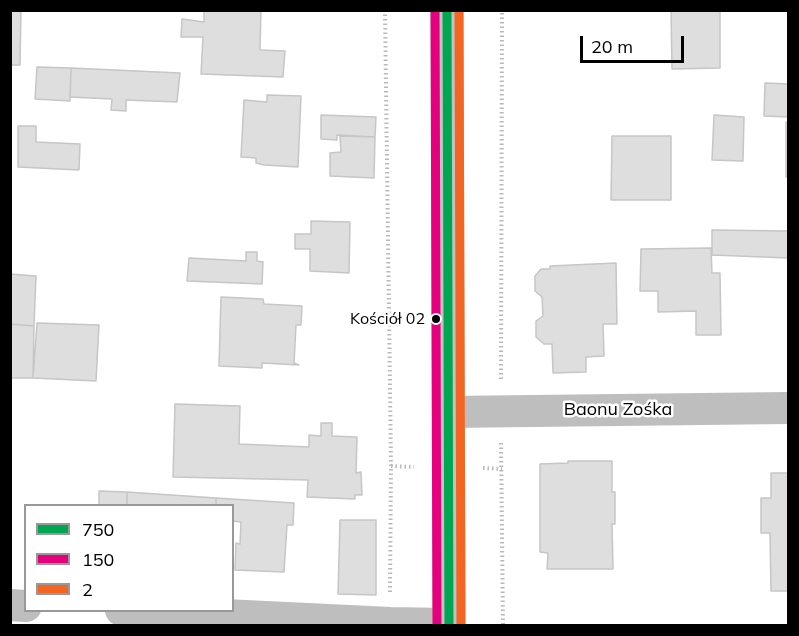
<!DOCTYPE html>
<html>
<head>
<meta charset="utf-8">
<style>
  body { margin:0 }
  #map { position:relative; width:799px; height:636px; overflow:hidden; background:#fff; font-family:Mulish,sans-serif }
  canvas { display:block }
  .frame { position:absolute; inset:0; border:12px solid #000; pointer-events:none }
  .legend { position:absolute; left:24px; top:504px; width:210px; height:108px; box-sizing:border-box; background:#fff; border:2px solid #999; margin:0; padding:8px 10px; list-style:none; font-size:18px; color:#000 }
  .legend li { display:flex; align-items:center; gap:12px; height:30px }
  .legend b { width:30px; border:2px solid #999 }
  .scale { position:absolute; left:580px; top:36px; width:104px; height:27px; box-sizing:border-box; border:3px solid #000; border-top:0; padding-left:8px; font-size:18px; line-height:21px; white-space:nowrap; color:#000; -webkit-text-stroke:4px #fff; paint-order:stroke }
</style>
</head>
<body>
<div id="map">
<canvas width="799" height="636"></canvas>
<div class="frame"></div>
<ul class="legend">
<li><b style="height:8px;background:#00a651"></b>750</li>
<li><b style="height:8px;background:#e5007d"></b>150</li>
<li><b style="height:8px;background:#f26522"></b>2</li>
</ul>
<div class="scale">20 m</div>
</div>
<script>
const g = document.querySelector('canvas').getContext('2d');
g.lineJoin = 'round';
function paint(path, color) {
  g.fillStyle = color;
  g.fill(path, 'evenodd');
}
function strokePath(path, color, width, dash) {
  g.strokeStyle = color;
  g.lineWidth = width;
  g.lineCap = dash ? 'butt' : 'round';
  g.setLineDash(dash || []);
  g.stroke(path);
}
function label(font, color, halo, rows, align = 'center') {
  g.font = font + ' Mulish,sans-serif';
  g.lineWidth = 5;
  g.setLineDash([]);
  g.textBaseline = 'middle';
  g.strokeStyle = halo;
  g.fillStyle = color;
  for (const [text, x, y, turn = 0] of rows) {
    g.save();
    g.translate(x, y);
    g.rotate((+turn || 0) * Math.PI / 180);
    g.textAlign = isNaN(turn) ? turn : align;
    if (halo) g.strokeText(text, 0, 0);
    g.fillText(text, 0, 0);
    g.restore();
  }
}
const building = new Path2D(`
  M 10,10 L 21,11 L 20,65 L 10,65 Z
  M 204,10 L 261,10 L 260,50 L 285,51 L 283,77 L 201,74 L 203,37 L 181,37 L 182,19 L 204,22 Z
  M 671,10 L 720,10 L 720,68 L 672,69 Z
  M 37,67 L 71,68 L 70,101 L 35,99 Z
  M 71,68 L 180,73 L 177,102 L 126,100 L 126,111 L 111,110 L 112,99 L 70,97 Z
  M 765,83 L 788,84 L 788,117 L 764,116 Z
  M 267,95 L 301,96 L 298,167 L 264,165 L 256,163 L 256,158 L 241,157 L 244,100 L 267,102 Z
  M 321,115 L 376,117 L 375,137 L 337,135 L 337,140 L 321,139 Z
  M 714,115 L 744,117 L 743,161 L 712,160 Z
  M 786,122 L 788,122 L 788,177 L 786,177 Z
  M 18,126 L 36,126 L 36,142 L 80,144 L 79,170 L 18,167 Z
  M 340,136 L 375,137 L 374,178 L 330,176 L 330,153 L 341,152 Z
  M 612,136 L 671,136 L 671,200 L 611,200 Z
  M 311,221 L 350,222 L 349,273 L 310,271 L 310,249 L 295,249 L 295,234 L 311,234 Z
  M 712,230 L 788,231 L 788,258 L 712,255 Z
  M 711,248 L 712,273 L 720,273 L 721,335 L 696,335 L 696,311 L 658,312 L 658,291 L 640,291 L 641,249 Z
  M 246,252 L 257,252 L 257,261 L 263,262 L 262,284 L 187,281 L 189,258 L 246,261 Z
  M 616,263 L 617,324 L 603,324 L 604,356 L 586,357 L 586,372 L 553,373 L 552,344 L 544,344 L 536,337 L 536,321 L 543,316 L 542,297 L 535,291 L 535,276 L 541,269 L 550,269 L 550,266 Z
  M 10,274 L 36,276 L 34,326 L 10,324 Z
  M 221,297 L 263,299 L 264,304 L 302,306 L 301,325 L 296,325 L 294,363 L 299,365 L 262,363 L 262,368 L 219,366 Z
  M 37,323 L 99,325 L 96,381 L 33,378 Z
  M 10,324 L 34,326 L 33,378 L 10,378 Z
  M 175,404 L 240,406 L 239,444 L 309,447 L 309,435 L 321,436 L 321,423 L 332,423 L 332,436 L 357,437 L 356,473 L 361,472 L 362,495 L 355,495 L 355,499 L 307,497 L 308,480 L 173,477 Z
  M 568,461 L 612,461 L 612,492 L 615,492 L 615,524 L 612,524 L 613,569 L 547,569 L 548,553 L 540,552 L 540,464 L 568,463 Z
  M 771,473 L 788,473 L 788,591 L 771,591 L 770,533 L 761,533 L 761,498 L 771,498 Z
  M 99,491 L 127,492 L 127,506 L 99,506 Z
  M 127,492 L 216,498 L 216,506 L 127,506 Z
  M 216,498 L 294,503 L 293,525 L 287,525 L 284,572 L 235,570 L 236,543 L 240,544 L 241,522 L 232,521 L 232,506 L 216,506 Z
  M 340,520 L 376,520 L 376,595 L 338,594 Z`);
const path = new Path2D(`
  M 385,10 L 391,466 L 390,592
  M 501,379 L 502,10
  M 501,443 L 503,626
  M 391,466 L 414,467
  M 483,468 L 502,469`);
const street = new Path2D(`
  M 448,412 L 788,408
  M 10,605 L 26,606
  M 121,610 L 390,623 L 449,624`);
const secondary = new Path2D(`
  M 447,10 L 449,626`);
const bus1 = new Path2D(`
  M 447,10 L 449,626`);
const bus2 = new Path2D(`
  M 435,10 L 437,626`);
const bus3 = new Path2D(`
  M 459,10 L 461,626`);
const markers = [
  [436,319,5,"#000"]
];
const busNames = [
  ["Kościół 02",425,319]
];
const streetNames = [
  ["Baonu Zośka",618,410]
];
paint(building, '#dedede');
strokePath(building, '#c6c6c6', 1.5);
strokePath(path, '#b9b9b9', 4, [1.5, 3]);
strokePath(street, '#bebebe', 32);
strokePath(secondary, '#c2c2c2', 33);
strokePath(bus1, '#00a651', 9);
strokePath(bus2, '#e5007d', 9);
strokePath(bus3, '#f26522', 9);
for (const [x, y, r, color] of markers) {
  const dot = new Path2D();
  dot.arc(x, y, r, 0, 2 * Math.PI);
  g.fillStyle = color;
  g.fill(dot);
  strokePath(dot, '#fff', 2);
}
label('16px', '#000', '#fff', busNames, 'right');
label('18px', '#000', '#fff', streetNames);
</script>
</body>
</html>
